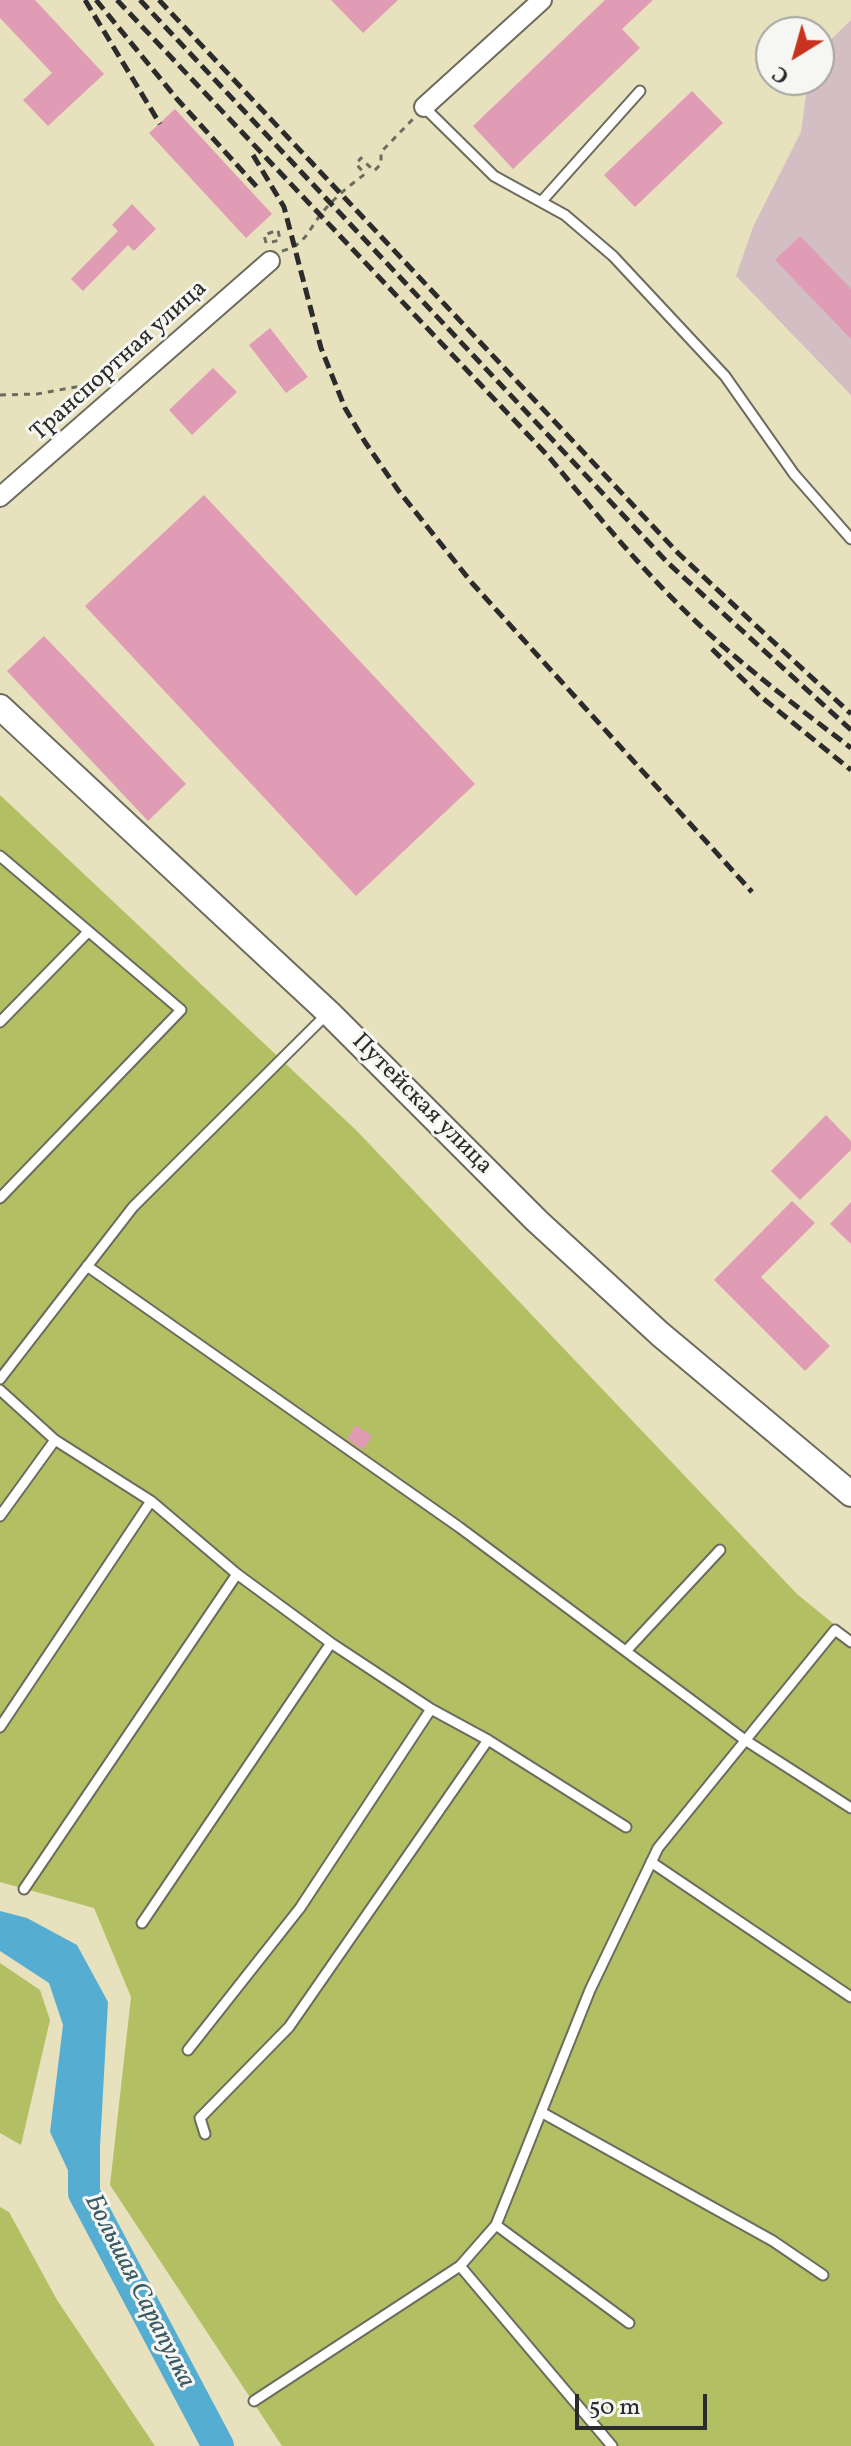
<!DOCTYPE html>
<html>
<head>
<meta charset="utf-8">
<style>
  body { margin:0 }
  #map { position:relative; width:851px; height:2446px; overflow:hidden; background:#e8e1be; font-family:Vollkorn,serif }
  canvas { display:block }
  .north { position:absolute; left:755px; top:16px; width:80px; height:80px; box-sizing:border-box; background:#f6f6f2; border:2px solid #a5a5a2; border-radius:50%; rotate:217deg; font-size:22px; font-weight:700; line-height:32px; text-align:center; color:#2b2b2b }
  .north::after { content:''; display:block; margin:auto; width:28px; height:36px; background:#c8321e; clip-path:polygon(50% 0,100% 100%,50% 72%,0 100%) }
  .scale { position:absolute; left:575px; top:2394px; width:132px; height:36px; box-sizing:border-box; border:4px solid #2b2b2b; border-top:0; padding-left:10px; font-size:24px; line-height:28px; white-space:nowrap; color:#2b2b2b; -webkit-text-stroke:6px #f6f6f2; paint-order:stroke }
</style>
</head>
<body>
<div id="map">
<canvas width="851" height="2446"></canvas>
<div class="north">С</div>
<div class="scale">50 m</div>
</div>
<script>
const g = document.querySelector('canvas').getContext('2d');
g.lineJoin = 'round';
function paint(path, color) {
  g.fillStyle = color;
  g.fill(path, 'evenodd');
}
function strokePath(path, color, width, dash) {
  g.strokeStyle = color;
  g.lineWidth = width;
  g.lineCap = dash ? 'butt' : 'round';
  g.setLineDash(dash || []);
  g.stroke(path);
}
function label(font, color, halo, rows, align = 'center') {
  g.font = font + ' Vollkorn,serif';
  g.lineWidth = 6;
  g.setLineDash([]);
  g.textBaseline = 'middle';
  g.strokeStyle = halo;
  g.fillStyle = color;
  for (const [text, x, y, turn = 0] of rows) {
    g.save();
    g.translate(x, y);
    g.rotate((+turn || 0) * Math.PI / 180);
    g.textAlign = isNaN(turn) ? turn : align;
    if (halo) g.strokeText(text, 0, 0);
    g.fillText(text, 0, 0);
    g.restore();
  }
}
const industrial = new Path2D(`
  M 851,20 L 851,395 L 736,276 L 753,227 L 801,132 L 808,80 L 819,80 L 819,51 Z`);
const green = new Path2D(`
  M 0,795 L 357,1131 L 797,1594 L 851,1638 L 851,2446 L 282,2446 L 110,2185 L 131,1997 L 94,1908 L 0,1882 Z
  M 0,1963 L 40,1990 L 50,2020 L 21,2145 L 0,2133 Z
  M 0,2207 L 9,2212 L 57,2300 L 155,2446 L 0,2446 Z`);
const water = new Path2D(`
  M 0,1911 L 27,1918 L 77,1945 L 108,2002 L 98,2183 L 73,2181 L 50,2132 L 63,2025 L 49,1983 L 0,1951 Z`);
const river = new Path2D(`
  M 84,2138 L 84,2193 L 218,2446`);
const building = new Path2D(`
  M 0,0 L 35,0 L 104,74 L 48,126 L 23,100 L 52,73 L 0,18 Z
  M 331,0 L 398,0 L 363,33 Z
  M 605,0 L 653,0 L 622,29 L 640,48 L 513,169 L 473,126 Z
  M 692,91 L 723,123 L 635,207 L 604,175 Z
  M 175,109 L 272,214 L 246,238 L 149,133 Z
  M 132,204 L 156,229 L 134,251 L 128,245 L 83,291 L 71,279 L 118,231 L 112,225 Z
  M 800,236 L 851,289 L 851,339 L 775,260 Z
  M 270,328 L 308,377 L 286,393 L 249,345 Z
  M 213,368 L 237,392 L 192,435 L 169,410 Z
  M 204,495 L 475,784 L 356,896 L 85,606 Z
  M 44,636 L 186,784 L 148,821 L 7,671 Z
  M 826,1115 L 851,1141 L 851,1150 L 800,1200 L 771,1171 Z
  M 792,1201 L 815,1223 L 761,1277 L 830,1346 L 805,1371 L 714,1280 Z
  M 851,1202 L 851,1244 L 830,1224 Z
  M 356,1425 L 372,1436 L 363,1450 L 347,1439 Z`);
const path = new Path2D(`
  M 266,243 L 264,235 L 278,230 L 280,240 L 272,242
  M 282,251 C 306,245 308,230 322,213 C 334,198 350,185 365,174 L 356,164 L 361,158 L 374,171 L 381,164 L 381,152 L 413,119
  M 0,395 L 37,394 L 103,382`);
const lane = new Path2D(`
  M 424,107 L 494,176 L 565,215 L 613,256 L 725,376 L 794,474 L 851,539
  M 541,202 L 640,91
  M 0,856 L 181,1010 L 0,1198
  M 0,1022 L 88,932
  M 87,1266 L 459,1527 L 745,1740 L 851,1808
  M 0,1379 L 133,1207 L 328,1013
  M 0,1390 L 55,1440 L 151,1501 L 237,1574 L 331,1643 L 431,1709 L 488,1740 L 289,2027 L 200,2118 L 205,2134
  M 0,1516 L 55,1440
  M 626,1651 L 720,1550
  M 0,1727 L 151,1501
  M 488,1740 L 626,1827
  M 651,1862 L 851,1997
  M 24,1889 L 237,1574
  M 142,1923 L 331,1643
  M 188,2050 L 300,1908 L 431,1709
  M 541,2112 L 773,2241 L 823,2275
  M 496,2225 L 629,2323
  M 460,2266 L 612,2446
  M 254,2401 L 460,2266 L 496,2225 L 590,1990 L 658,1848 L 835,1630 L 851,1642`);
const street = new Path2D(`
  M 424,107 L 542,0
  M 0,497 L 270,261`);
const secondary = new Path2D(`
  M 0,707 L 329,1013 L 537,1221 L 660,1334 L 851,1494`);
const rail = new Path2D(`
  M 85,0 L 160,124
  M 96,0 L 177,99 L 257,187
  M 117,0 L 549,457 C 593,510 637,564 686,612 C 737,662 795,705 851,748
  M 140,0 L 668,563 L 851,730
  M 159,0 L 679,554 L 851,714
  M 253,155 L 284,207 L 321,348 L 345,408 L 365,442 L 398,490 L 472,583 L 752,892
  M 712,649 L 760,696 L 851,770`);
const streetNames = [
  ["Транспортная улица",120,362,-42],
  ["Путейская улица",421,1105,45]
];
const waterNames = [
  ["Большая Сарапулка",138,2292,63]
];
paint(industrial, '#d2bec3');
paint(green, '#b2c063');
paint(water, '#55aed2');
strokePath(river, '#55aed2', 32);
paint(building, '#df9cb4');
strokePath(lane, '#6d6b5e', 13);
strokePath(street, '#6d6b5e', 22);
strokePath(secondary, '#6d6b5e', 28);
strokePath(path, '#6d6b5e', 3, [6, 6]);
strokePath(lane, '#fff', 9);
strokePath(street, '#fff', 18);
strokePath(secondary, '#fff', 24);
strokePath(rail, '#2b2b2b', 5, [12, 6]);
label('24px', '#2b2b2b', '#f6f6f2', streetNames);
label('italic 26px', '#3a5965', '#f6f6f2', waterNames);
</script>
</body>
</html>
